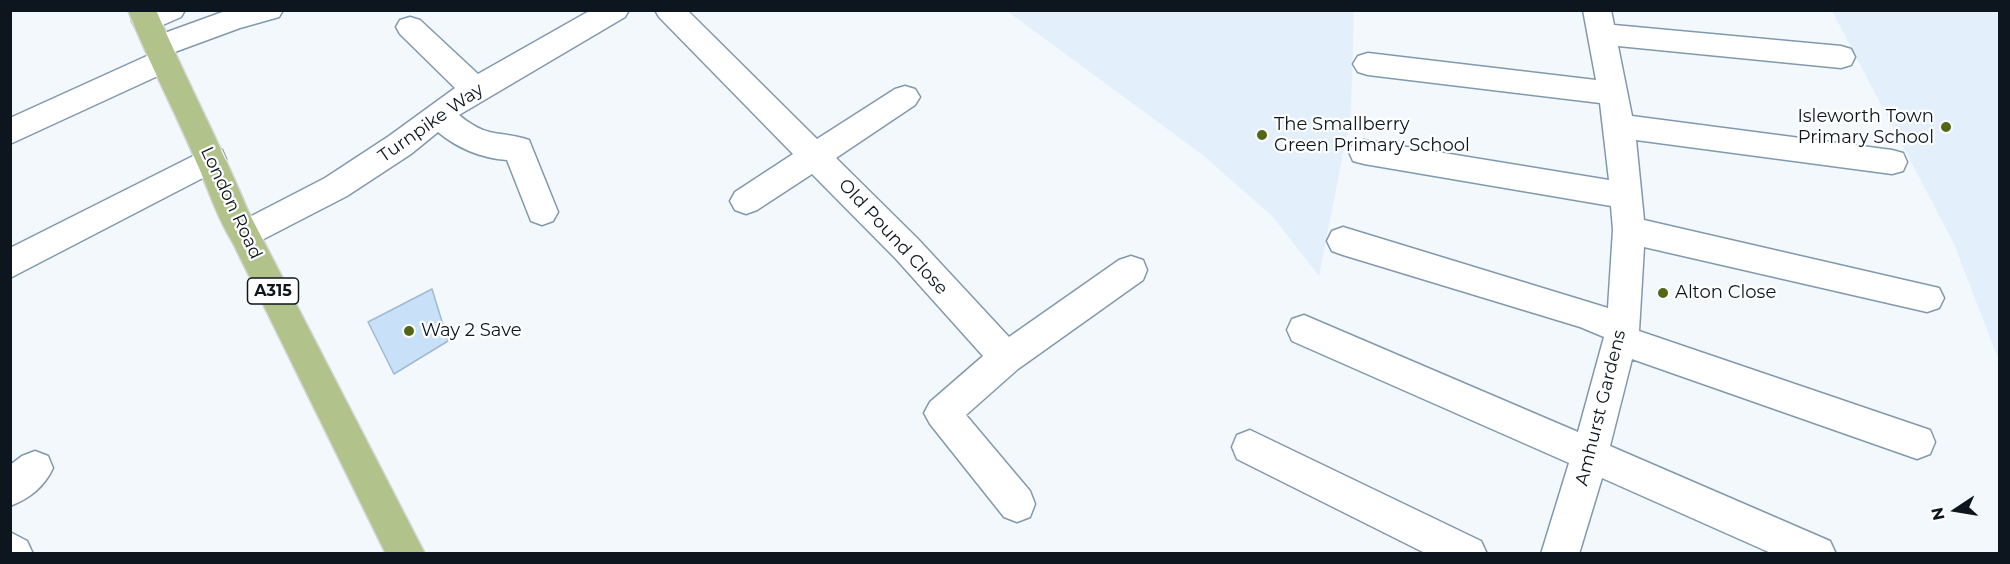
<!DOCTYPE html>
<html>
<head>
<meta charset="utf-8">
<style>
  body { margin:0 }
  #map { position:relative; width:2010px; height:564px; overflow:hidden; background:#f3f8fc; font-family:Montserrat,sans-serif }
  canvas { display:block }
  .frame { position:absolute; inset:0; border:12px solid #0d161e; pointer-events:none }
  .north { position:absolute; left:1926px; top:480px; width:60px; height:60px; -webkit-text-stroke:4px #fff; paint-order:stroke; rotate:258deg; font-size:16px; font-weight:700; line-height:24px; text-align:center; color:#0d161e }
  .north::after { content:''; display:block; margin:auto; width:21px; height:27px; background:#0d161e; clip-path:polygon(50% 0,100% 100%,50% 72%,0 100%) }
</style>
</head>
<body>
<div id="map">
<canvas width="2010" height="564"></canvas>
<div class="frame"></div>
<div class="north">N</div>
</div>
<script>
const g = document.querySelector('canvas').getContext('2d');
g.lineJoin = 'round';
function paint(path, color) {
  g.fillStyle = color;
  g.fill(path, 'evenodd');
}
function strokePath(path, color, width, dash) {
  g.strokeStyle = color;
  g.lineWidth = width;
  g.lineCap = dash ? 'butt' : 'round';
  g.setLineDash(dash || []);
  g.stroke(path);
}
function label(font, color, halo, rows, align = 'center') {
  g.font = font + ' Montserrat,sans-serif';
  g.lineWidth = 4.5;
  g.setLineDash([]);
  g.textBaseline = 'middle';
  g.strokeStyle = halo;
  g.fillStyle = color;
  for (const [text, x, y, turn = 0] of rows) {
    g.save();
    g.translate(x, y);
    g.rotate((+turn || 0) * Math.PI / 180);
    g.textAlign = isNaN(turn) ? turn : align;
    if (halo) g.strokeText(text, 0, 0);
    g.fillText(text, 0, 0);
    g.restore();
  }
}
const built = new Path2D(`
  M 1007,11 L 1354,11 L 1351,114 L 1319,276 L 1272,216 L 1204,156 Z
  M 1832,11 L 1999,11 L 1999,361 L 1954,244 Z`);
const building = new Path2D(`
  M 432,289 L 448,341 L 394,374 L 368,322 Z`);
const minor = new Path2D(`
  M 143,10 L 185,10 L 181,17 L 156,28 L 146,31 L 136,28 L 132,21 L 136,14 Z
  M 228,10 L 283,10 L 279,17 L 240,28 L 172,53 L 178,61 L 173,69 L 10,144 L 10,118 L 149,55 L 144,47 L 148,39 Z
  M 591,10 L 629,10 L 625,17 L 459,115 C 488,139 498,130 529,140 L 558,212 L 553,221 L 542,225 L 531,221 L 507,160 C 481,158 457,148 438,132 L 411,154 L 347,196 L 256,243 L 245,247 L 234,243 L 229,234 L 234,225 L 325,178 L 389,136 L 455,88 L 400,34 L 396,27 L 400,20 L 410,17 L 420,20 L 478,74 Z
  M 655,10 L 687,10 L 817,139 L 895,89 L 905,86 L 915,89 L 920,97 L 915,105 L 836,158 L 918,239 L 1009,337 L 1119,260 L 1131,256 L 1143,260 L 1147,270 L 1143,280 L 1018,369 L 966,415 L 1030,491 L 1035,504 L 1030,517 L 1017,522 L 1004,517 L 930,424 L 924,413 L 930,402 L 983,356 L 896,259 L 812,174 L 757,210 L 746,214 L 735,210 L 730,201 L 735,192 L 793,154 L 659,17 Z
  M 1583,10 L 1611,10 L 1614,25 L 1841,46 L 1851,49 L 1855,57 L 1851,65 L 1841,68 L 1618,46 L 1632,116 L 1892,150 L 1903,153 L 1907,162 L 1903,171 L 1892,174 L 1636,140 L 1644,220 L 1939,288 L 1944,298 L 1939,308 L 1927,312 L 1644,247 L 1639,331 L 1930,430 L 1935,442 L 1930,454 L 1917,459 L 1632,359 L 1610,446 L 1830,541 L 1836,554 L 1773,554 L 1602,478 L 1579,554 L 1541,554 L 1569,463 L 1292,341 L 1287,330 L 1292,319 L 1304,315 L 1578,432 L 1604,337 L 1580,327 L 1343,255 L 1332,251 L 1327,241 L 1332,231 L 1343,227 L 1608,308 L 1613,230 L 1611,206 L 1364,164 L 1353,161 L 1349,152 L 1353,143 L 1364,140 L 1609,180 L 1600,103 L 1368,75 L 1358,72 L 1353,64 L 1358,56 L 1368,53 L 1596,80 Z
  M 211,147 L 222,150 L 226,159 L 222,168 L 10,278 L 10,248 Z
  M 1250,430 L 1481,541 L 1487,554 L 1427,554 L 1237,459 L 1232,447 L 1237,435 Z
  M 35,451 L 48,456 L 53,468 C 45,486 29,499 10,506 L 10,465 L 22,456 Z
  M 10,532 L 27,541 L 33,554 L 10,554 Z`);
const major = new Path2D(`
  M 128,10 L 156,10 C 185,78 220,143 248,211 L 425,554 L 386,554 L 233,243 C 216,216 208,187 195,159 C 174,109 148,61 128,10 Z`);
const markers = [
  [1946,127,6,"#516716"],
  [1262,135,6,"#516716"],
  [1663,293,6,"#516716"],
  [409,331,6,"#516716"]
];
const shields = [
  [273,291,51]
];
const shieldNames = [
  ["A315",273,291]
];
const poiNames = [
  ["Isleworth Town",1934,117,"right"],
  ["Primary School",1934,138,"right"],
  ["The Smallberry",1274,125],
  ["Green Primary School",1274,146],
  ["Alton Close",1675,293],
  ["Way 2 Save",421,331]
];
const streetNames = [
  ["Turnpike Way",431,123,-35],
  ["London Road",231,203,65],
  ["Old Pound Close",893,237,47],
  ["Amhurst Gardens",1601,408,-76]
];
paint(built, '#e3f0fb');
paint(building, '#c8e1f8');
strokePath(building, '#a1bad0', 1.5);
strokePath(minor, '#8199af', 3);
strokePath(major, '#d3d5d6', 3);
paint(minor, '#fff');
paint(major, '#b2c28b');
for (const [x, y, r, color] of markers) {
  const dot = new Path2D();
  dot.arc(x, y, r, 0, 2 * Math.PI);
  g.fillStyle = color;
  g.fill(dot);
  strokePath(dot, '#fff', 2);
}
for (const [x, y, w] of shields) {
  const box = new Path2D();
  box.roundRect(x - w / 2, y - 13, w, 26, 4.5);
  g.fillStyle = '#fff';
  g.fill(box);
  strokePath(box, '#0d161e', 1.5);
}
label('bold 16px', '#0d161e', null, shieldNames);
label('18px', '#0d161e', '#fff', poiNames, 'left');
label('18px', '#0d161e', '#fff', streetNames);
</script>
</body>
</html>
